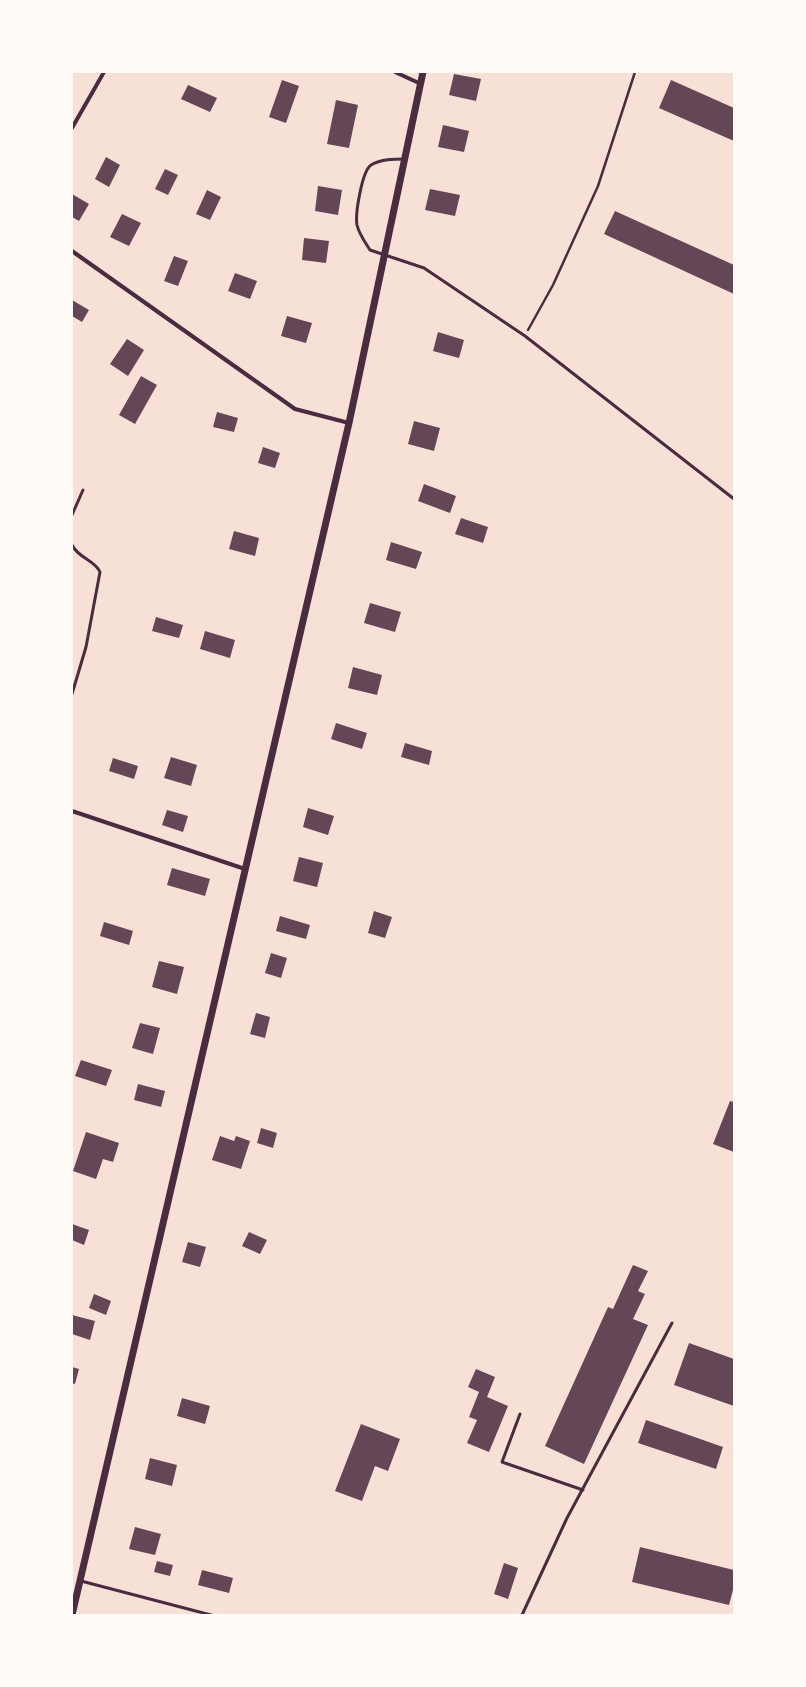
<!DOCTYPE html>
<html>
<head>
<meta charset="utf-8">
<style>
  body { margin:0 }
  #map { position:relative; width:806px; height:1687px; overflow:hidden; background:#f7e1d7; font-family:Lato,sans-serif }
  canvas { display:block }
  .frame { position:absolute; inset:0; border:73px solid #fffaf5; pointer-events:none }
</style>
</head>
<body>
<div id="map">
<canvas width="806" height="1687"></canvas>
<div class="frame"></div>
</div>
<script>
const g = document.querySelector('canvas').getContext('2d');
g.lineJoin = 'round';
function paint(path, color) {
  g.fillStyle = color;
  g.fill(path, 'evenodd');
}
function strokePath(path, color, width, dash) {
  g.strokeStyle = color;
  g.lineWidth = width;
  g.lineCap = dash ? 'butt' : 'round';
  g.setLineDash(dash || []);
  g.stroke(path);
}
const building = new Path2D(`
  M 454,74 L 481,79 L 476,101 L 449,95 Z
  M 282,80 L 299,86 L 286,123 L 269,117 Z
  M 671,80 L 734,108 L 734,141 L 659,108 Z
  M 188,85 L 217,98 L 210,112 L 181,99 Z
  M 336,100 L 358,105 L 349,148 L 327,144 Z
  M 443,125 L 469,131 L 464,152 L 438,147 Z
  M 106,157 L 120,165 L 109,187 L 95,179 Z
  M 165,169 L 178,175 L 168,195 L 155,189 Z
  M 318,186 L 342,190 L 338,215 L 315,211 Z
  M 430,189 L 460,195 L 455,216 L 425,210 Z
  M 207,190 L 221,197 L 210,220 L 196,214 Z
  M 72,194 L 89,204 L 79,221 L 72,217 Z
  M 615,211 L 734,265 L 734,294 L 604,234 Z
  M 122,214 L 141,223 L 129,246 L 110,237 Z
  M 304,238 L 329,241 L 326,263 L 302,260 Z
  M 174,256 L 188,261 L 178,286 L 164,281 Z
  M 235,273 L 257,281 L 250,299 L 228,291 Z
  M 72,300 L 89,310 L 82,322 L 72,316 Z
  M 287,316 L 312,323 L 306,343 L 281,336 Z
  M 438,332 L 464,340 L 459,358 L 433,351 Z
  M 127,339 L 144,350 L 128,376 L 110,364 Z
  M 141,376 L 157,385 L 135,424 L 119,415 Z
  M 217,412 L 238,418 L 234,432 L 213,427 Z
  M 414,421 L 440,428 L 434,451 L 408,444 Z
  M 263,447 L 280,453 L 275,468 L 258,463 Z
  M 424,484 L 456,496 L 450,513 L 418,501 Z
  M 461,518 L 488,527 L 483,543 L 455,534 Z
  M 234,531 L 259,538 L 255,556 L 229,549 Z
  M 391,542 L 422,552 L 416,569 L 386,560 Z
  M 370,603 L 401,612 L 395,632 L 364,623 Z
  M 156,617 L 183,625 L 179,638 L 152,631 Z
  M 205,631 L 235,640 L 230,658 L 200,649 Z
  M 353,667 L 382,675 L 377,695 L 348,688 Z
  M 336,723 L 367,733 L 362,749 L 331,739 Z
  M 405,743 L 432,751 L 429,765 L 401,757 Z
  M 171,757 L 197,765 L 191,786 L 164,778 Z
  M 113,758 L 138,766 L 134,779 L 109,771 Z
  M 308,808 L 334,816 L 328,835 L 303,827 Z
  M 167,810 L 188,816 L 183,832 L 162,825 Z
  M 299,857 L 323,863 L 317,887 L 293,881 Z
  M 172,868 L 210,879 L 205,896 L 167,885 Z
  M 374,911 L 392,917 L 385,938 L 368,933 Z
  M 280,916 L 310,925 L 306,939 L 276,931 Z
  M 104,922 L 133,931 L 129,945 L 100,936 Z
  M 271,953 L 287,958 L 281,978 L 265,973 Z
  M 159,961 L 184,967 L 177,994 L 152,987 Z
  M 256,1013 L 270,1017 L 265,1038 L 250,1034 Z
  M 140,1023 L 160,1028 L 153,1054 L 132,1048 Z
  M 81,1060 L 112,1070 L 106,1086 L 75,1076 Z
  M 138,1084 L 165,1091 L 161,1107 L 134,1100 Z
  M 730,1101 L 734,1102 L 734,1152 L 713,1144 Z
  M 261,1128 L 277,1133 L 273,1148 L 257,1143 Z
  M 86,1132 L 119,1143 L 113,1162 L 103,1159 L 96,1179 L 73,1171 Z
  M 220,1136 L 234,1141 L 236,1136 L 250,1141 L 241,1169 L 212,1160 Z
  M 72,1224 L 89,1230 L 84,1245 L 72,1240 Z
  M 249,1232 L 267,1240 L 260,1254 L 242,1246 Z
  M 188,1242 L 206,1247 L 200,1267 L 182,1262 Z
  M 633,1265 L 648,1271 L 638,1291 L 645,1294 L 633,1319 L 648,1325 L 584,1464 L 545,1446 L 608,1307 L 613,1309 Z
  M 94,1294 L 111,1301 L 106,1315 L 89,1308 Z
  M 72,1315 L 95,1321 L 90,1340 L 72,1334 Z
  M 689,1343 L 734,1359 L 734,1406 L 674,1385 Z
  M 72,1367 L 79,1369 L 75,1384 L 72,1383 Z
  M 476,1369 L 495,1377 L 487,1397 L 508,1406 L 489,1452 L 467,1443 L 477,1420 L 469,1417 L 479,1392 L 468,1387 Z
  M 182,1398 L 210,1406 L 205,1424 L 177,1416 Z
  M 646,1420 L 723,1447 L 716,1469 L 638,1443 Z
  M 361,1424 L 400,1439 L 388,1471 L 375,1466 L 362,1501 L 335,1491 Z
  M 150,1458 L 177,1465 L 172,1486 L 145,1479 Z
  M 135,1527 L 161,1534 L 155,1555 L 129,1549 Z
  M 640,1547 L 734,1570 L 734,1586 L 729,1605 L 632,1582 Z
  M 157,1561 L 173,1565 L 170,1576 L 154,1572 Z
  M 504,1563 L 518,1568 L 508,1599 L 494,1594 Z
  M 202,1570 L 233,1578 L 229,1593 L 198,1585 Z`);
const path = new Path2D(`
  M 528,330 L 553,285 L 598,186 L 635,72`);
const service = new Path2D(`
  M 405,159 C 394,159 381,159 371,165 C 362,171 355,214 357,225 C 359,234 365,242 370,250 L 424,268 L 525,336 L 734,499
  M 72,515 L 83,490
  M 72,545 C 78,558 95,560 100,572 L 86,647 L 72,694
  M 520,1414 L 502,1462 L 583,1490
  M 81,1581 L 211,1615
  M 522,1615 L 567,1518 L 672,1323`);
const minor = new Path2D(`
  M 395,72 L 421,84
  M 72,128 L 104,72
  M 72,251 L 295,409 L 349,423
  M 72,811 L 245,869`);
const tertiary = new Path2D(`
  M 72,1615 L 349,423 L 423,72`);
paint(building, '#644757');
strokePath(path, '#4a2c40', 2.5);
strokePath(service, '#4a2c40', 3);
strokePath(minor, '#4a2c40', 4);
strokePath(tertiary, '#4a2c40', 7);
</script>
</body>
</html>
